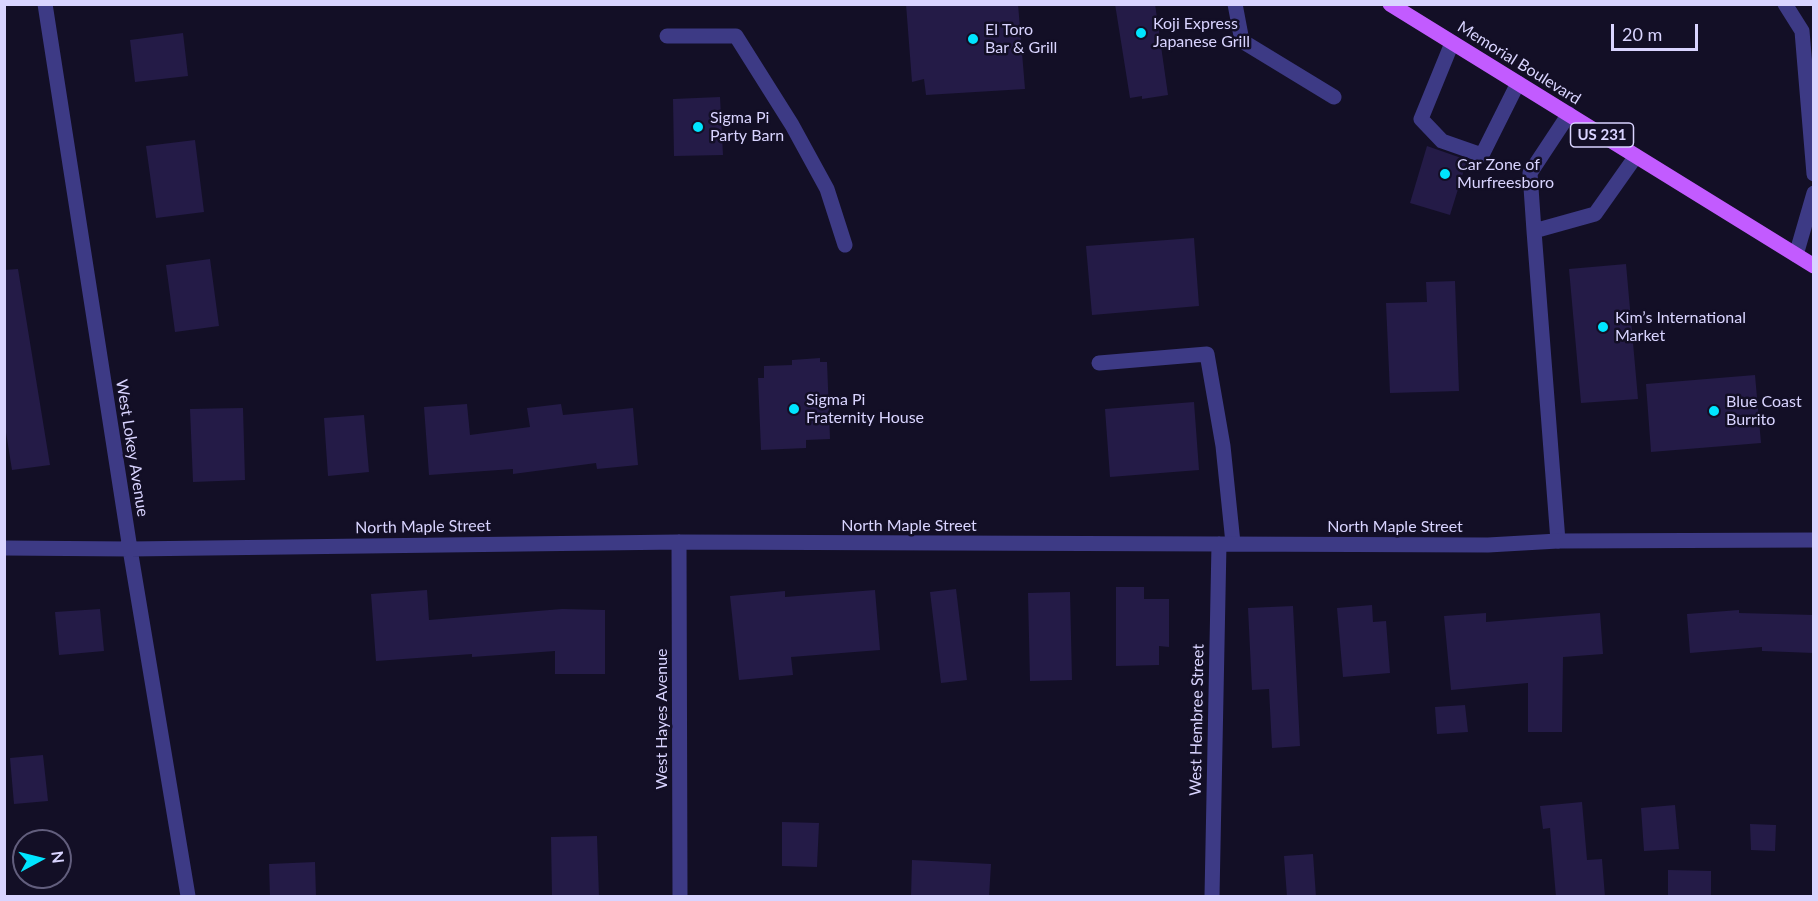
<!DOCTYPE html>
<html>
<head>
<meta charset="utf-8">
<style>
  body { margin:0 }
  #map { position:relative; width:1818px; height:901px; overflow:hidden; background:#130f26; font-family:Lato,sans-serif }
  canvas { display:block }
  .frame { position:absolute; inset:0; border:6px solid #d9d4ff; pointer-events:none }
  .north { position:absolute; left:12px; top:829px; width:60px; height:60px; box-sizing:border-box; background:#130f26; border:2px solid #625e7d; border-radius:50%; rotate:83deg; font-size:16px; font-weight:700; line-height:24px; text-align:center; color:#d9d4ff }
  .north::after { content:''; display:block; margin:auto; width:21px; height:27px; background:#00e5ff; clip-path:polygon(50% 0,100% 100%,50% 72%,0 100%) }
  .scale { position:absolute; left:1611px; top:24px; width:87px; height:27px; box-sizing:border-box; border:3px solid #d9d4ff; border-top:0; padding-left:8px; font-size:18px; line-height:21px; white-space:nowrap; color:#d9d4ff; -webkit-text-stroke:4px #130f26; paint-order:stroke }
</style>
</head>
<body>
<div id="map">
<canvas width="1818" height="901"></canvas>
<div class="frame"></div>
<div class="north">N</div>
<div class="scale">20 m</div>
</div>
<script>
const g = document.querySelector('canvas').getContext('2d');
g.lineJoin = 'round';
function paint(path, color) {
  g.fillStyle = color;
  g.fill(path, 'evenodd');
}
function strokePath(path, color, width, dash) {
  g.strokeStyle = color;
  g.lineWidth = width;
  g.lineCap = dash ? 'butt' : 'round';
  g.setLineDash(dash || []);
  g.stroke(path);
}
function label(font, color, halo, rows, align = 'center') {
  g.font = font + ' Lato,sans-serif';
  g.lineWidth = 5;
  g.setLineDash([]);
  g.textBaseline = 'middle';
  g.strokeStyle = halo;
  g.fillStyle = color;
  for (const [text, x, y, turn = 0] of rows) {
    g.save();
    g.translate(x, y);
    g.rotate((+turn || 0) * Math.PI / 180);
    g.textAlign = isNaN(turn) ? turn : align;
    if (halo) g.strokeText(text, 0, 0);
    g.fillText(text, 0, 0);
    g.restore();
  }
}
const building = new Path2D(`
  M 906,4 L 1018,4 L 1025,89 L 926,95 L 924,79 L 912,82 Z
  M 1115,4 L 1155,4 L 1168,95 L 1142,99 L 1142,96 L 1130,98 Z
  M 183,33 L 188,76 L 135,82 L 130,40 Z
  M 720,97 L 723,155 L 674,156 L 673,99 Z
  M 195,140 L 204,212 L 156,218 L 146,146 Z
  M 1427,146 L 1467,160 L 1450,215 L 1410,203 Z
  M 1194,238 L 1199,306 L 1092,315 L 1086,246 Z
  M 210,259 L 219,326 L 175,332 L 166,265 Z
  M 1626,264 L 1638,399 L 1581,403 L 1569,269 Z
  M 18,269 L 50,465 L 12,470 L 4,420 L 4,270 Z
  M 1455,281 L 1459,391 L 1390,393 L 1386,303 L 1427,302 L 1426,282 Z
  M 820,358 L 820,362 L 827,362 L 830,439 L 806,440 L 806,448 L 761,450 L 758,378 L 764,378 L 764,366 L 792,365 L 792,360 Z
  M 1755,375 L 1761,443 L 1651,452 L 1646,384 Z
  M 1194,402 L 1199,470 L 1110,477 L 1105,409 Z
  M 467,404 L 470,435 L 530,427 L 527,408 L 561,404 L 563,415 L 633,408 L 638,465 L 597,469 L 596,463 L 513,474 L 513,469 L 429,475 L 424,407 Z
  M 243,408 L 245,480 L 193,482 L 190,409 Z
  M 364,415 L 369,472 L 328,476 L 324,418 Z
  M 1116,587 L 1144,587 L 1144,599 L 1169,599 L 1169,647 L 1159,646 L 1159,665 L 1116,666 Z
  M 956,589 L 967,680 L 941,683 L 930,592 Z
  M 427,590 L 429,620 L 562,609 L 605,610 L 605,674 L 555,674 L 555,651 L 472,657 L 472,654 L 376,661 L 371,594 Z
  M 875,590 L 880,650 L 791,657 L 793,675 L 739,680 L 730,596 L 785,591 L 785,597 Z
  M 1070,592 L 1072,680 L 1030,681 L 1028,593 Z
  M 1372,605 L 1373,622 L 1386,621 L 1390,673 L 1343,677 L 1337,608 Z
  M 1293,606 L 1300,746 L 1272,748 L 1269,689 L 1252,690 L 1248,608 Z
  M 100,609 L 104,651 L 59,655 L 55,612 Z
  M 1739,610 L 1739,613 L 1814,615 L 1814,653 L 1762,651 L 1762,647 L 1690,653 L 1687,614 Z
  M 1486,613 L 1486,622 L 1600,613 L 1603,654 L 1563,657 L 1562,732 L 1528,732 L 1528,683 L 1451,690 L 1444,616 Z
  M 1465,705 L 1468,732 L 1437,734 L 1435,707 Z
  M 43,755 L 48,801 L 14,804 L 10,758 Z
  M 1582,802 L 1587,860 L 1602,859 L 1605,897 L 1556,897 L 1550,828 L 1543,829 L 1540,806 Z
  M 1675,805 L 1679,849 L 1644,851 L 1641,808 Z
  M 782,822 L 819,823 L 817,867 L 782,866 Z
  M 1750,824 L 1776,825 L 1775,851 L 1751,850 Z
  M 597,836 L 599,897 L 552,897 L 551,837 Z
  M 1313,854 L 1316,897 L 1287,897 L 1284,856 Z
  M 912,860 L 991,864 L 989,897 L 911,897 Z
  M 315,862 L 316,897 L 270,897 L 269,864 Z
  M 1668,870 L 1711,871 L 1711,897 L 1668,897 Z`);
const service = new Path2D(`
  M 1235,4 L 1242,41 L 1334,97
  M 1785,4 L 1802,31 L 1814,174
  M 667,36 L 736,36 L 792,125 L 827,189 L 845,245
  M 1452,43 L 1421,119 L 1442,141 L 1482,155 L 1518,83
  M 1569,114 L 1530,173 L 1534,231 L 1595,214 L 1636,156
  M 1534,231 L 1558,541
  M 1796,255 L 1814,193
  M 1099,363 L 1207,354 L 1223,446 L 1233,543`);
const minor = new Path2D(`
  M 45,4 L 130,549 L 188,896
  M 679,542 L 680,896
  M 4,548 L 130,549 L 679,542 L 1488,545 L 1558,541 L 1814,540
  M 1212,896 L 1219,544`);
const primary = new Path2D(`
  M 1390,4 L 1814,266`);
const markers = [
  [1141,33,6,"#00e5ff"],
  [973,39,6,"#00e5ff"],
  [698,127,6,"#00e5ff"],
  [1445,174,6,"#00e5ff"],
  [1603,327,6,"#00e5ff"],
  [794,409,6,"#00e5ff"],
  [1714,411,6,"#00e5ff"]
];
const shields = [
  [1602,135,63]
];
const shieldNames = [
  ["US 231",1602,135]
];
const poiNames = [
  ["Koji Express",1153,24],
  ["Japanese Grill",1153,42],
  ["El Toro",985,30],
  ["Bar & Grill",985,48],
  ["Sigma Pi",710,118],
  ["Party Barn",710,136],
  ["Car Zone of",1457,165],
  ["Murfreesboro",1457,183],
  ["Kim’s International",1615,318],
  ["Market",1615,336],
  ["Sigma Pi",806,400],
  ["Fraternity House",806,418],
  ["Blue Coast",1726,402],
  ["Burrito",1726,420]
];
const streetNames = [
  ["Memorial Boulevard",1519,63,32],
  ["West Lokey Avenue",132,448,81],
  ["North Maple Street",909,526],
  ["North Maple Street",423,527,-1],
  ["North Maple Street",1395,527],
  ["West Hayes Avenue",662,719,-90],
  ["West Hembree Street",1197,720,-89]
];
paint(building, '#241b47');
strokePath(service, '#3d3a85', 15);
strokePath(minor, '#3d3a85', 15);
strokePath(primary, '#c25bff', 15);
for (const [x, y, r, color] of markers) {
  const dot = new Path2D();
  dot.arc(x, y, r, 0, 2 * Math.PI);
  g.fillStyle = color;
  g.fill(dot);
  strokePath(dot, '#130f26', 2);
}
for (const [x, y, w] of shields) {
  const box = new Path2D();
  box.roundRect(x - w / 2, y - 12, w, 24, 4.5);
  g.fillStyle = '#130f26';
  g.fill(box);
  strokePath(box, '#d9d4ff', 1.5);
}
label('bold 15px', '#d9d4ff', null, shieldNames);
label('16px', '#d9d4ff', '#130f26', poiNames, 'left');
label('16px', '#d9d4ff', '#130f26', streetNames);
</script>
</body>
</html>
